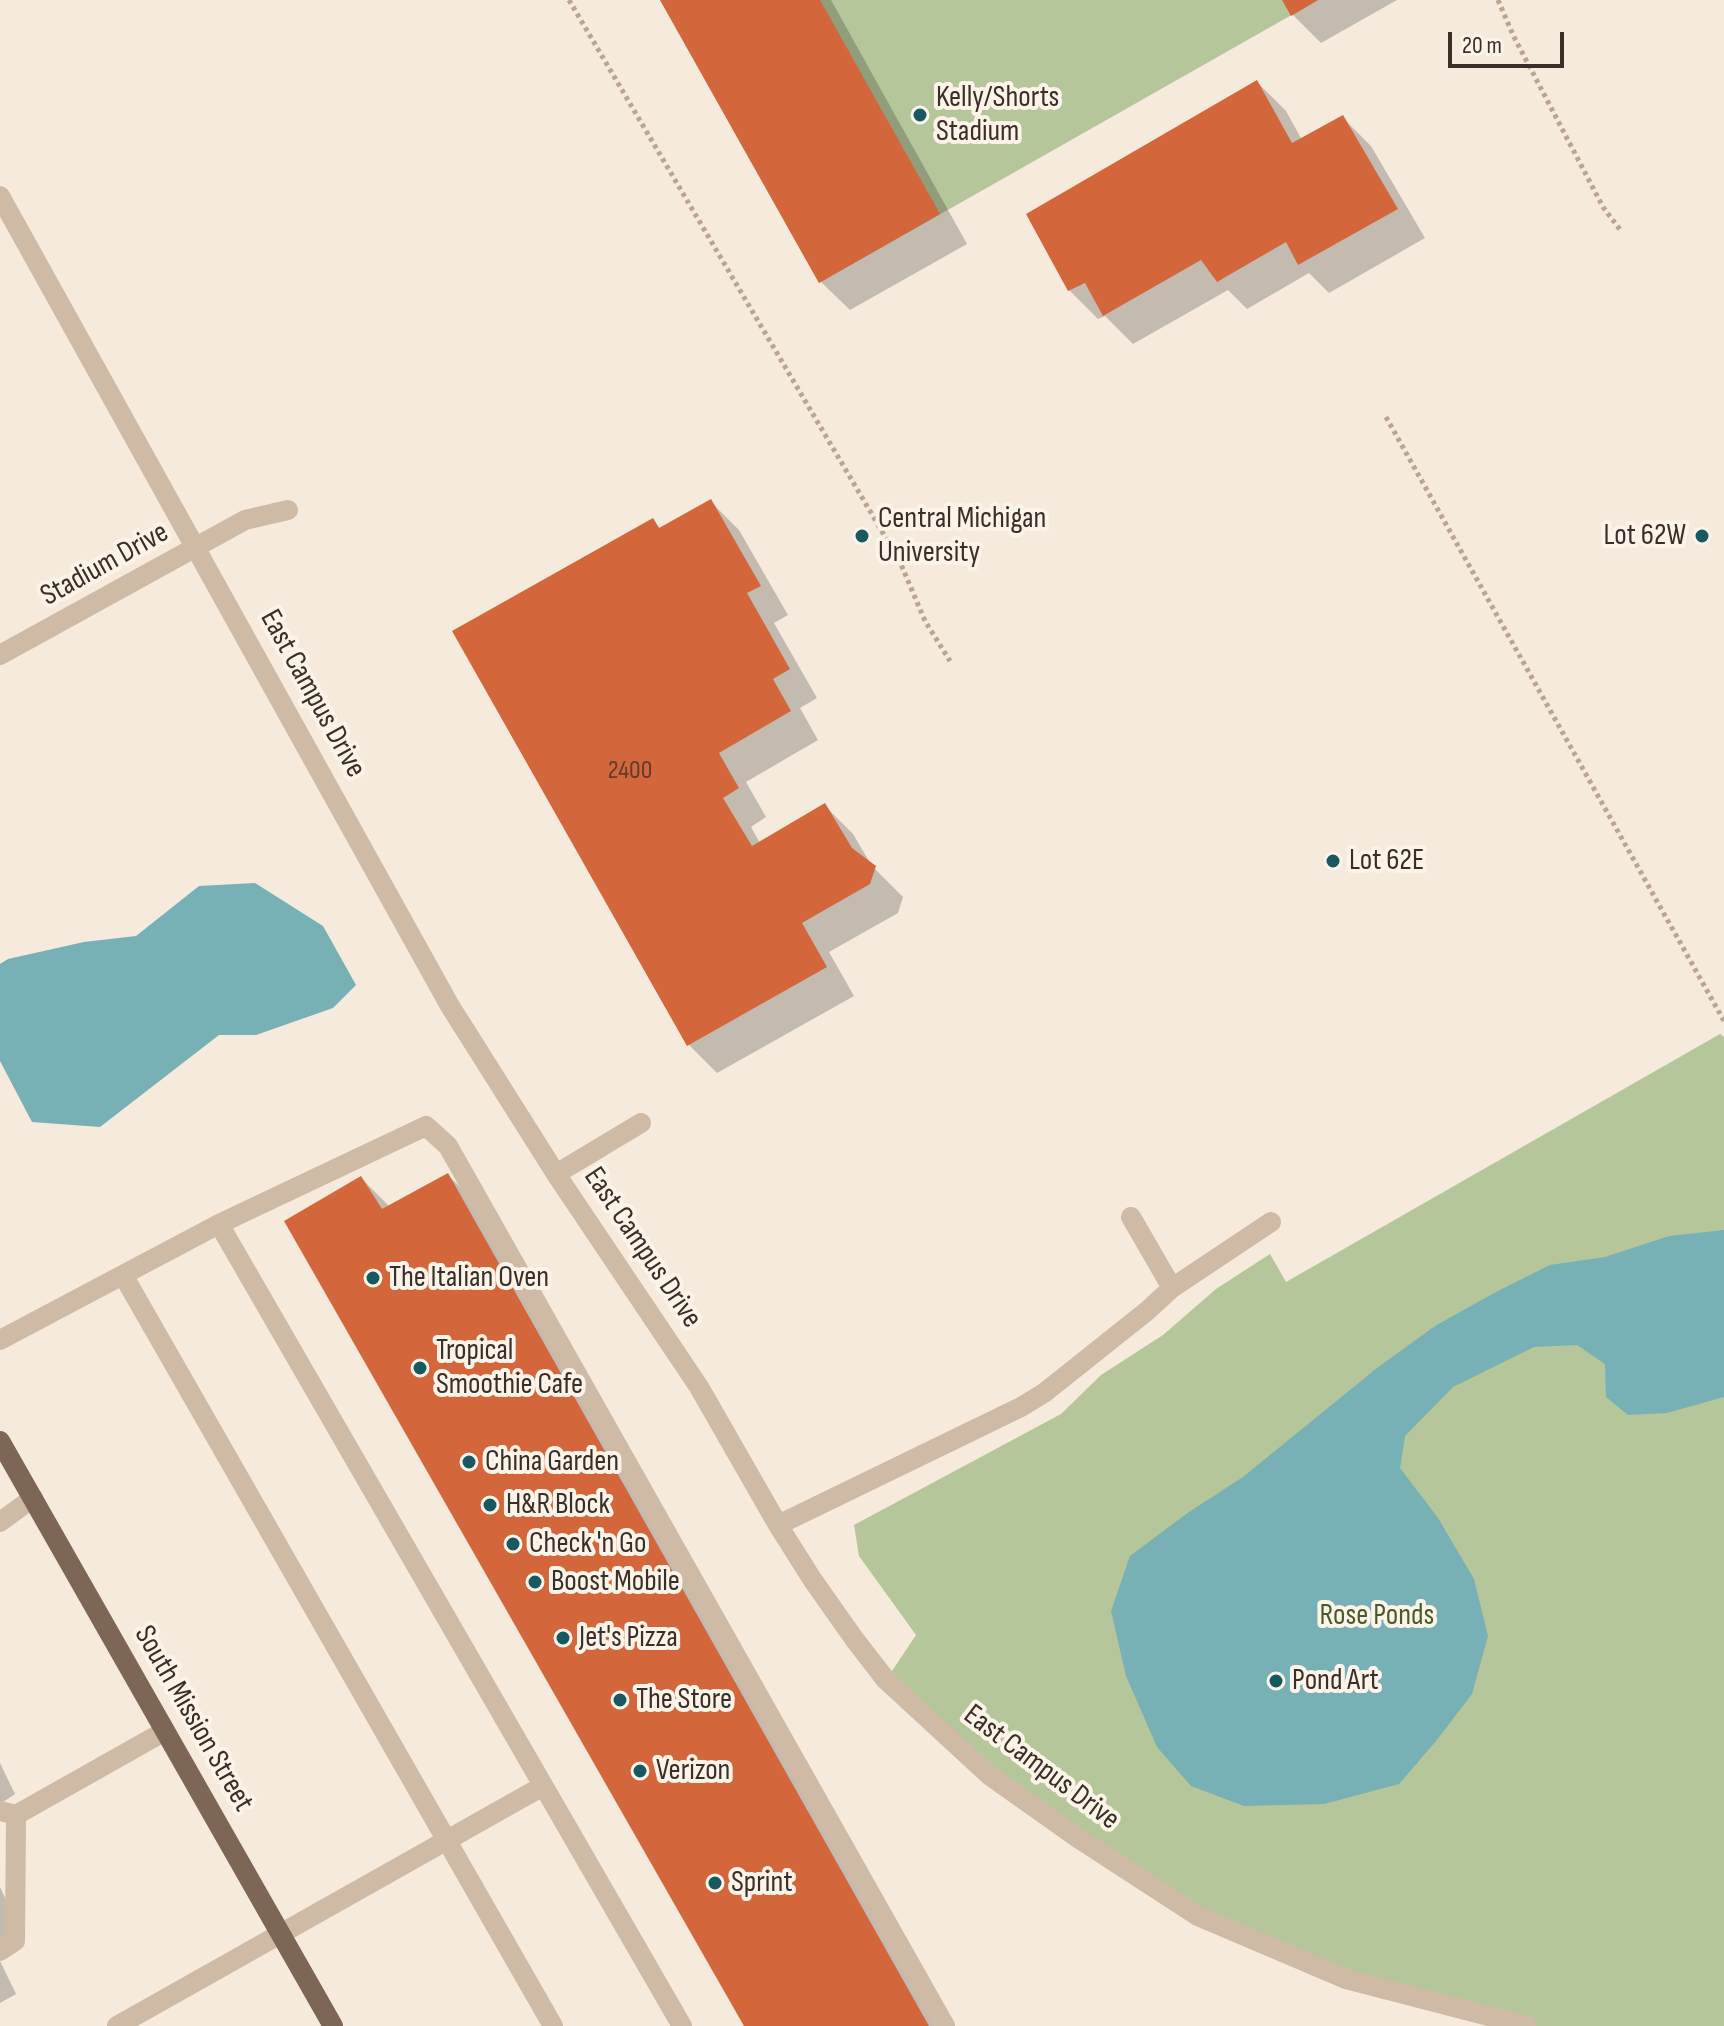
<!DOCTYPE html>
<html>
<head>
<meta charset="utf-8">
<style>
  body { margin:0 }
  #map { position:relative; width:1724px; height:2026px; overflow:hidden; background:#f5eadc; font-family:"Sofia Sans Condensed",sans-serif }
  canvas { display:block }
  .scale { position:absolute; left:1448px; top:32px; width:116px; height:36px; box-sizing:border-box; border:4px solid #3a2e28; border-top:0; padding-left:10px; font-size:24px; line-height:28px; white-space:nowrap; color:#3a2e28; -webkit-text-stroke:6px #fcf4e9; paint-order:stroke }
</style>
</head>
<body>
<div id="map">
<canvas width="1724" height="2026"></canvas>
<div class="scale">20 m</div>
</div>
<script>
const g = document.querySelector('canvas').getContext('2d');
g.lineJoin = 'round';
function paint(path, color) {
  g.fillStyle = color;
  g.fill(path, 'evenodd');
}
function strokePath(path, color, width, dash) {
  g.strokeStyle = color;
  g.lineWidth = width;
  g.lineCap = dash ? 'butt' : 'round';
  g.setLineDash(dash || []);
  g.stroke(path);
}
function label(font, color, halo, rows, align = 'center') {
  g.font = font + ' "Sofia Sans Condensed",sans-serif';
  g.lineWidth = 8;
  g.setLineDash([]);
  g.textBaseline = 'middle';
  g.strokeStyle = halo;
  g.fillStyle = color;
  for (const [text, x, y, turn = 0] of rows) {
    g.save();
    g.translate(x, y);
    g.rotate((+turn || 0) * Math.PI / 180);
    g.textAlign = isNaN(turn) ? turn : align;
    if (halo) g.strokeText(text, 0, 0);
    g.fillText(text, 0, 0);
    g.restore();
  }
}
const green = new Path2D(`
  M 660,0 L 1318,0 L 819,283 Z
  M 1720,1034 L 1724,1037 L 1724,2026 L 1526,2026 L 1263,1944 L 1078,1838 L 886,1680 L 916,1635 L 859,1556 L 854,1525 L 1061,1414 L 1101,1375 L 1163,1335 L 1216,1289 L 1270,1254 L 1286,1282 Z`);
const water = new Path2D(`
  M 255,883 L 323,926 L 356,985 L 333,1008 L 256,1035 L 219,1035 L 100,1127 L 32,1122 L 0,1061 L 0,964 L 8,959 L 84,942 L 136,936 L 199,886 Z
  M 1724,1230 L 1724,1397 L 1667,1413 L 1628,1415 L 1606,1397 L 1605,1364 L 1577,1345 L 1534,1347 L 1453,1387 L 1405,1436 L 1400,1468 L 1438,1518 L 1474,1579 L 1488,1636 L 1472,1694 L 1436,1741 L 1399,1784 L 1324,1804 L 1244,1806 L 1191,1786 L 1157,1747 L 1126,1676 L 1111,1611 L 1130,1556 L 1189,1512 L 1243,1477 L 1377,1368 L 1435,1326 L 1496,1292 L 1550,1265 L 1605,1257 L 1669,1236 Z`);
const shadow = new Path2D(`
  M 662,0 L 831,0 L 967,244 L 850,310 L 821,282 Z
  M 1284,0 L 1397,0 L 1321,43 L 1292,14 Z
  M 1257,82 L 1286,111 L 1302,140 L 1342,117 L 1371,146 L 1425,238 L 1329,293 L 1309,273 L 1247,309 L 1228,290 L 1133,344 L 1105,316 L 1098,319 L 1069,290 Z
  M 710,501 L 739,530 L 788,615 L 774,623 L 817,698 L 800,708 L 818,740 L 746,782 L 766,817 L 751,827 L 760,843 L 824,805 L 853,834 L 872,866 L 903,897 L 898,913 L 829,952 L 854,996 L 717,1073 L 688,1044 L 652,520 L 661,529 Z
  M 448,1175 L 477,1204 L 940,2026 L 746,2026 L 361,1178 L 390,1207 Z
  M 0,1763 L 15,1794 L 0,1804 Z
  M 0,1887 L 15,1919 L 0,1947 Z
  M 0,1961 L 16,1994 L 0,2003 Z`);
const building = new Path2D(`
  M 660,0 L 820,0 L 940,214 L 819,283 Z
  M 1282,0 L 1318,0 L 1291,16 Z
  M 1257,80 L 1292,143 L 1343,115 L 1398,209 L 1298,265 L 1286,242 L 1217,282 L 1201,260 L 1103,316 L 1085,283 L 1068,291 L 1026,214 Z
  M 711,499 L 761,586 L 747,593 L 790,669 L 773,679 L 791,711 L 719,753 L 739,788 L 723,798 L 752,846 L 825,803 L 852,848 L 876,866 L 870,884 L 802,923 L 827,967 L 687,1046 L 452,631 L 653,518 L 659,528 Z
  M 448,1173 L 929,2026 L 744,2026 L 284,1221 L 361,1176 L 382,1209 Z`);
const path = new Path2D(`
  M 569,0 L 900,562 L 925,621 L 950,661
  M 1498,0 L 1513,35 L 1603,207 L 1621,231
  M 1386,417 L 1724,1021`);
const minor = new Path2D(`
  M 0,196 L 450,1006 L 556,1174 L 699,1387 L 778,1525 L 812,1579 L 855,1640 L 886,1680 L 989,1775 L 1078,1838 L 1198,1916 L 1346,1979 L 1527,2026
  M 0,655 L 245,520 L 288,510
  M 556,1174 L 641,1123
  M 1131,1217 L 1172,1288
  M 219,1224 L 682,2026
  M 123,1275 L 553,2026
  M 0,1340 L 219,1224 L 426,1126 L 448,1146 L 945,2026
  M 0,1522 L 33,1498
  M 778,1525 L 1021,1407 L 1044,1393 L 1147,1311 L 1172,1288 L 1271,1222
  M 0,1811 L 16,1815 L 165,1731
  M 0,1951 L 15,1941 L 16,1815
  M 117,2026 L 543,1786`);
const major = new Path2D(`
  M 0,1441 L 333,2026`);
const markers = [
  [920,115,8,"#185961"],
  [862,536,8,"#185961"],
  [1702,536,8,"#185961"],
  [1333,861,8,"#185961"],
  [373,1278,8,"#185961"],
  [420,1368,8,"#185961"],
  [469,1462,8,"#185961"],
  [490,1505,8,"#185961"],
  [513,1544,8,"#185961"],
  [535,1582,8,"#185961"],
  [563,1638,8,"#185961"],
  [1276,1681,8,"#185961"],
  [620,1700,8,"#185961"],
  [640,1771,8,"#185961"],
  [715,1883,8,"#185961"]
];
const numberNames = [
  ["2400",630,771]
];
const poiNames = [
  ["Kelly/Shorts",936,98],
  ["Stadium",936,132],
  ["Central Michigan",878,519],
  ["University",878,553],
  ["Lot 62W",1686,536,"right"],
  ["Lot 62E",1349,861],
  ["The Italian Oven",389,1278],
  ["Tropical",436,1351],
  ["Smoothie Cafe",436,1385],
  ["China Garden",485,1462],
  ["H&R Block",506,1505],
  ["Check 'n Go",529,1544],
  ["Boost Mobile",551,1582],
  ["Jet's Pizza",579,1638],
  ["Pond Art",1292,1681],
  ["The Store",636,1700],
  ["Verizon",656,1771],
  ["Sprint",731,1883]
];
const streetNames = [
  ["Stadium Drive",105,565,-29],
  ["East Campus Drive",312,694,61],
  ["East Campus Drive",642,1248,56],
  ["South Mission Street",193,1719,60],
  ["East Campus Drive",1041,1768,37]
];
const parkNames = [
  ["Rose Ponds",1377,1616]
];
paint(green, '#b5c69a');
paint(water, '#77b0b5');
paint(shadow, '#0003');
paint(building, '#d3663b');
strokePath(path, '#bba490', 5, [4, 4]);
strokePath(minor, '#cfbaa6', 20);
strokePath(major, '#7e6657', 20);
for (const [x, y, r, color] of markers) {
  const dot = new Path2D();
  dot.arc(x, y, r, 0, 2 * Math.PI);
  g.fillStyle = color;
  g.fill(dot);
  strokePath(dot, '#fcf4e9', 3);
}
label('26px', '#603c2d', null, numberNames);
label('30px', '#3a2e28', '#fcf4e9', poiNames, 'left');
label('30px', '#3a2e28', '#fcf4e9', streetNames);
label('30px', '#465b28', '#fcf4e9', parkNames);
</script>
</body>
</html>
